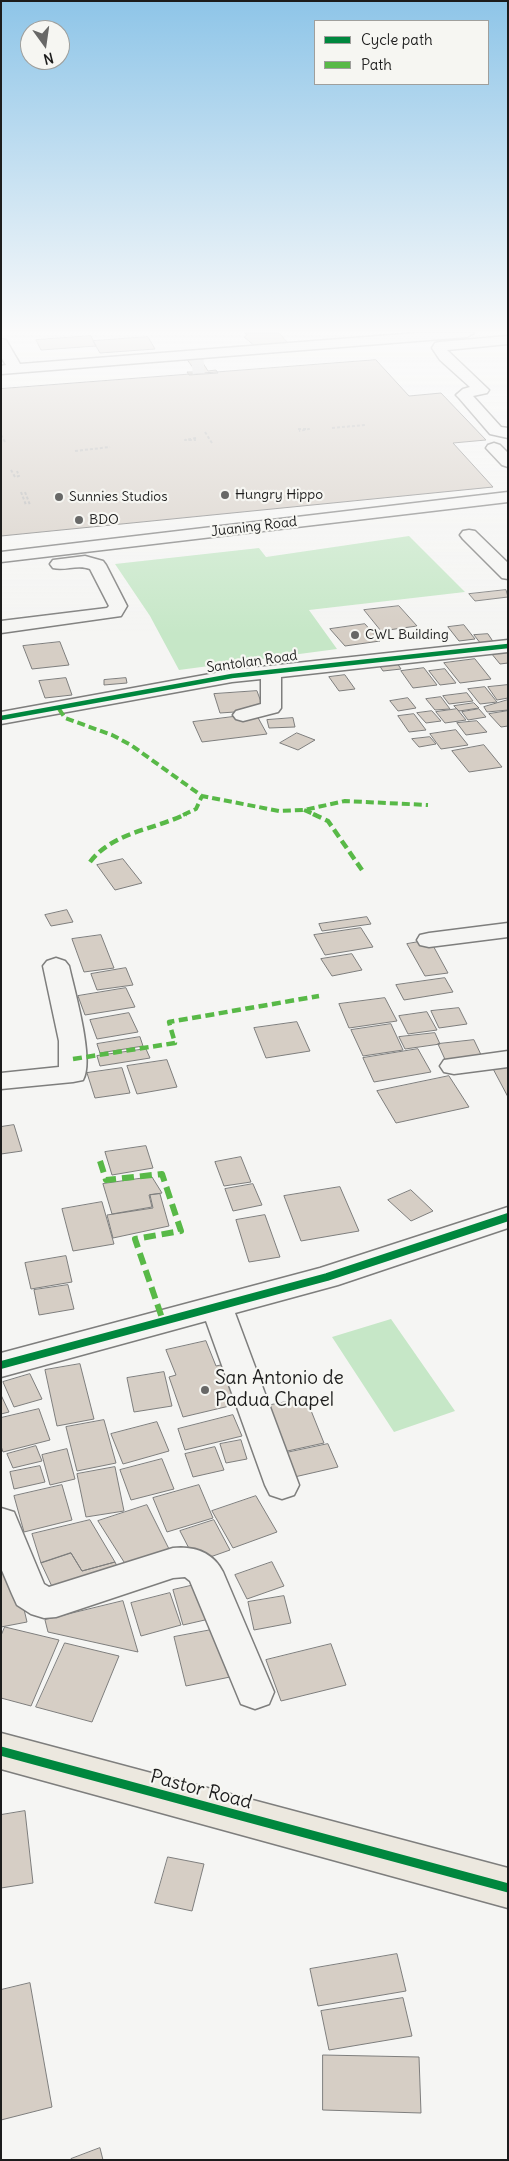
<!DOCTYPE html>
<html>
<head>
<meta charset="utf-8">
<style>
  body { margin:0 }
  #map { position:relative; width:509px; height:2161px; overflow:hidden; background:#f5f5f3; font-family:Delius,sans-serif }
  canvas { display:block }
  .frame { position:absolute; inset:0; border:2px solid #1c1c1c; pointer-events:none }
  .legend { position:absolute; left:314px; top:20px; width:175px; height:65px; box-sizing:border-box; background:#f6f6f2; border:1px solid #9f9f9c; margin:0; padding:6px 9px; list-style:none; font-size:15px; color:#1c1c1c }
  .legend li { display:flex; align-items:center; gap:10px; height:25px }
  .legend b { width:25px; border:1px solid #9f9f9c }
  .north { position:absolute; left:20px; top:20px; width:50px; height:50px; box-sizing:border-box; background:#f6f6f2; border:1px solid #9f9f9c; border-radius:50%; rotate:166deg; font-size:14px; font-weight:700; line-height:20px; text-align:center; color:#1c1c1c }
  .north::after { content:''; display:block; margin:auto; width:18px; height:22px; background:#686867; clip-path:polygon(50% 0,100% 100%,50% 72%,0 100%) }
</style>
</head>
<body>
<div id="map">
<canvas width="509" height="2161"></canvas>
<div class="frame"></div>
<ul class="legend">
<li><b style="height:6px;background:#00873e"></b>Cycle path</li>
<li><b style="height:6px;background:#58b947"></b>Path</li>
</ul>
<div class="north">N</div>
</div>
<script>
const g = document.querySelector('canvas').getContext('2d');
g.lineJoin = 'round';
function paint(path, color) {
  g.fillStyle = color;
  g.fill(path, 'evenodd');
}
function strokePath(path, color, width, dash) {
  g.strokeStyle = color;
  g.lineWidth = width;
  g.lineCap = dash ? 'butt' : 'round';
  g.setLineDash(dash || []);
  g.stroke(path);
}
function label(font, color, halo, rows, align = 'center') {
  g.font = font + ' Delius,sans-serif';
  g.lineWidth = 4.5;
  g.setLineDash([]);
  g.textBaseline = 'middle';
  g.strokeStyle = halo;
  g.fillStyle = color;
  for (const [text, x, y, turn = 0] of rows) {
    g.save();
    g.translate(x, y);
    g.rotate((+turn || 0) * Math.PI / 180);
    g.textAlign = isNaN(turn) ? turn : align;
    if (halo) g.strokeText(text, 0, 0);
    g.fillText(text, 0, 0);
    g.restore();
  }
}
const green = new Path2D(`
  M 409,536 L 465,592 L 309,610 L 337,649 L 179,670 L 150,616 L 115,564 L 259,548 L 266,557 Z
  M 391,1319 L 455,1411 L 394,1432 L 332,1337 Z`);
const building = new Path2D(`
  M 245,333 L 279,333 L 288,343 L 255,346 L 244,337 L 247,335 Z
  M 91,336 L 96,346 L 41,350 L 36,340 Z
  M 148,337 L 155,349 L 100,353 L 93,341 Z
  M 199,357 L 208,371 L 216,370 L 218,373 L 189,375 L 187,372 L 196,372 L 186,358 Z
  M 376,360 L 409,396 L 441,393 L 486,440 L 453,443 L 493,487 L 1,536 L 1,389 Z
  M 506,590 L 508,597 L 475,601 L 469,594 Z
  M 399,606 L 417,626 L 381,631 L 364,610 Z
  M 365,624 L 380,641 L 345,646 L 330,629 Z
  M 464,625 L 475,639 L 459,641 L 448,627 Z
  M 488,634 L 494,643 L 481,644 L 474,635 Z
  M 60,642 L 69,665 L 32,669 L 23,646 Z
  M 508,651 L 508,663 L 500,664 L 491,653 Z
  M 475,659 L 491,679 L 460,683 L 444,663 Z
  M 397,663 L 401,669 L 383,671 L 379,665 Z
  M 424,668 L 437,685 L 413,688 L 401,671 Z
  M 445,669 L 456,683 L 440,685 L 429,671 Z
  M 345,675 L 355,689 L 339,691 L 329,677 Z
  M 66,678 L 72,695 L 45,698 L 39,681 Z
  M 126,678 L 127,683 L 104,685 L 104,680 Z
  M 508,685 L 508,698 L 497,700 L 488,687 Z
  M 485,687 L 497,702 L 480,704 L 468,689 Z
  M 257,691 L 264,710 L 220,713 L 214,694 Z
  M 467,693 L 473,701 L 449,704 L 443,696 Z
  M 441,697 L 450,709 L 435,710 L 426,699 Z
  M 408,698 L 416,708 L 398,711 L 390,701 Z
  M 508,700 L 508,710 L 487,712 L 484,707 Z
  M 474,703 L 479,708 L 459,711 L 454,706 Z
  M 457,709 L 466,720 L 445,723 L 436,712 Z
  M 479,709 L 486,717 L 468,720 L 462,712 Z
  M 432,711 L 441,721 L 426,723 L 417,713 Z
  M 508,711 L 508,726 L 501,727 L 489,714 Z
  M 256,714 L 267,734 L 202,742 L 193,722 Z
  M 414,714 L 426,730 L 409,732 L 398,716 Z
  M 293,718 L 295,727 L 269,728 L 267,720 Z
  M 477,721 L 487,732 L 466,735 L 457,723 Z
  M 456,730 L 468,745 L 441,749 L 430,734 Z
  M 297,733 L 315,740 L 298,750 L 280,743 Z
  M 430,737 L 436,744 L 419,747 L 412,739 Z
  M 484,745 L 502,767 L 469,772 L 452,751 Z
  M 123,859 L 142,883 L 115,890 L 97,865 Z
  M 67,910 L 73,922 L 51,926 L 45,915 Z
  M 367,917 L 371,924 L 322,931 L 319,924 Z
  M 361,928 L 373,947 L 325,955 L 314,935 Z
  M 101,935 L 114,968 L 84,972 L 72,939 Z
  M 430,940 L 448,973 L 425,976 L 407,944 Z
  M 352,954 L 362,970 L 332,976 L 321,959 Z
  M 126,968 L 133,985 L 97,990 L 91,974 Z
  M 445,978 L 453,992 L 404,1000 L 396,985 Z
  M 126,988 L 135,1007 L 85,1015 L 78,996 Z
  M 385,998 L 397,1021 L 349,1028 L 339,1004 Z
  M 459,1008 L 467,1024 L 439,1028 L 431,1011 Z
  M 427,1012 L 437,1030 L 408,1034 L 399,1016 Z
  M 129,1013 L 138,1032 L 97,1039 L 90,1020 Z
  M 297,1022 L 310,1051 L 266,1058 L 254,1028 Z
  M 391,1024 L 403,1050 L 363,1056 L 351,1030 Z
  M 435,1033 L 440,1044 L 405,1049 L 399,1037 Z
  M 140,1037 L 143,1046 L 100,1053 L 97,1044 Z
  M 474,1040 L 484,1061 L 448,1066 L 438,1044 Z
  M 146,1049 L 150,1058 L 100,1066 L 97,1056 Z
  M 418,1049 L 431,1072 L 374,1082 L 363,1058 Z
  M 167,1060 L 177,1087 L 137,1094 L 127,1066 Z
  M 508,1062 L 508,1097 L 491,1065 Z
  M 122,1068 L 130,1093 L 95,1098 L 87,1073 Z
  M 449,1076 L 469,1107 L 396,1123 L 377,1091 Z
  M 14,1125 L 22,1151 L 1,1154 L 1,1127 Z
  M 146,1146 L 153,1168 L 112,1175 L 105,1152 Z
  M 241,1157 L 251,1182 L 224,1186 L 215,1162 Z
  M 152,1177 L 162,1193 L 149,1195 L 152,1207 L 112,1214 L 103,1184 Z
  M 253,1184 L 262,1205 L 233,1211 L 225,1189 Z
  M 340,1187 L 359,1231 L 301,1241 L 284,1196 Z
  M 411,1190 L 433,1211 L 411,1221 L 388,1200 Z
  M 160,1194 L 169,1226 L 113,1238 L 107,1215 L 153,1208 L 150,1195 Z
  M 102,1202 L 114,1244 L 73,1251 L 62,1209 Z
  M 265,1215 L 280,1257 L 249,1262 L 236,1220 Z
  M 66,1256 L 72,1282 L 31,1289 L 25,1263 Z
  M 68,1285 L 74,1309 L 39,1315 L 34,1290 Z
  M 206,1341 L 216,1366 L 225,1364 L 242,1403 L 183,1417 L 169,1377 L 176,1375 L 166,1350 Z
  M 80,1364 L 94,1419 L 57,1426 L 45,1370 Z
  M 164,1372 L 172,1406 L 134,1412 L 127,1378 Z
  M 30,1374 L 42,1399 L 14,1407 L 3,1382 Z
  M 1,1395 L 9,1412 L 1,1414 Z
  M 306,1398 L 324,1443 L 283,1452 L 266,1406 Z
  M 39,1409 L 50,1440 L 3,1452 L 1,1446 L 1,1418 Z
  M 233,1415 L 242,1436 L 185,1450 L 178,1429 Z
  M 104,1420 L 116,1463 L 77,1471 L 66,1427 Z
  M 157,1422 L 169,1451 L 123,1464 L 111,1434 Z
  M 241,1440 L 247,1459 L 226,1463 L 220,1444 Z
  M 328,1444 L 338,1467 L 290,1478 L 281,1454 Z
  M 36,1446 L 42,1461 L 13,1468 L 7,1454 Z
  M 215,1447 L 224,1470 L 193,1477 L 185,1454 Z
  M 67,1449 L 75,1479 L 50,1485 L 42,1455 Z
  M 162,1459 L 174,1489 L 131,1500 L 120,1470 Z
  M 40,1466 L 45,1482 L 14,1489 L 10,1472 Z
  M 115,1467 L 124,1511 L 86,1517 L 77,1474 Z
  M 62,1485 L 72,1520 L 24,1532 L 14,1496 Z
  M 199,1485 L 213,1518 L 167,1532 L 153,1498 Z
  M 256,1496 L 277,1532 L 233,1548 L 212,1511 Z
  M 147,1505 L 174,1559 L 131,1573 L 98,1521 Z
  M 90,1520 L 115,1562 L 82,1571 L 71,1553 L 41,1563 L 32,1534 Z
  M 214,1520 L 230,1550 L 196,1562 L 180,1531 Z
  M 71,1553 L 82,1571 L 115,1562 L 123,1578 L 55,1593 L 41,1563 Z
  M 272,1562 L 284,1586 L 247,1599 L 235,1575 Z
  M 15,1571 L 27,1622 L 1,1627 L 1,1574 Z
  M 207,1582 L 218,1617 L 183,1625 L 173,1590 Z
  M 170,1593 L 181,1625 L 141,1636 L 131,1603 Z
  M 284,1596 L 291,1623 L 254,1630 L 248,1602 Z
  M 123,1601 L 138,1652 L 48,1632 L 45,1620 Z
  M 5,1627 L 59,1640 L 31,1706 L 1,1698 L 1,1636 Z
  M 222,1628 L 235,1676 L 186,1686 L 174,1637 Z
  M 65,1643 L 119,1656 L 92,1722 L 36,1707 Z
  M 331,1644 L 346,1685 L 281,1701 L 266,1660 Z
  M 25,1811 L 33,1883 L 1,1888 L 1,1815 Z
  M 168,1857 L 204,1864 L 192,1911 L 155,1903 Z
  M 397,1954 L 406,1991 L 318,2006 L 310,1969 Z
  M 30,1983 L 52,2107 L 1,2120 L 1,1990 Z
  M 403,1998 L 412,2036 L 329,2050 L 321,2011 Z
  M 323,2055 L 419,2057 L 421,2113 L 323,2110 Z
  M 100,2148 L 103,2160 L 71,2160 L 71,2159 Z`);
const minorTunnel = new Path2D(`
  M 192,366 L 204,365`);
const path = new Path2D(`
  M 332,428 L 365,425
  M 298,429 L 309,429 L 299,431
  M 205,432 L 212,443
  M 1,435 L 5,442
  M 196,438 L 185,440 L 196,440
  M 75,451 L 110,447
  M 11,470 L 15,477 L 19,476 L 17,471
  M 21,492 L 26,505
  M 25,492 L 30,505`);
const minor = new Path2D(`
  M 417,333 L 474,333 L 467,337 L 1,374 L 1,366 L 6,365 L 1,357 L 1,339 L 6,340 L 20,364 Z
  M 508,336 L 508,344 L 447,350 L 489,390 L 487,393 L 473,396 L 501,427 L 508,428 L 508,438 L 490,434 L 459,398 L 456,395 L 463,389 L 470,387 L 440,360 L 432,348 L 435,343 L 440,342 Z
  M 494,443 L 500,445 L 508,453 L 508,467 L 502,465 L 486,448 L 488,445 Z
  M 508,492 L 508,502 L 1,562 L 1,552 Z
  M 469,530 L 475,531 L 508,563 L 508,579 L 502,578 L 463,539 L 460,535 L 463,531 Z
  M 85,556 L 103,561 L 106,565 L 127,606 L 121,616 L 1,633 L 1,621 L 107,608 L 109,606 L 90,569 C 78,564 65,571 53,568 L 50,564 L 53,560 Z
  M 508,640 L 508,652 L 281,677 L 281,708 L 278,712 L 243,721 L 236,719 L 233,715 L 236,711 L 261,704 L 261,679 L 232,682 L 1,724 L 1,712 L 232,670 Z
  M 508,923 L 508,937 L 429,947 L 420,945 L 417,940 L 420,935 L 429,933 Z
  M 56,958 L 65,961 L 69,966 C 74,989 95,1061 83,1080 L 73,1082 L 1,1089 L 1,1073 L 59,1067 L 59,1041 L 43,966 L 47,961 Z
  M 508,1051 L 508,1067 L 454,1074 L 444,1072 L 440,1066 L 444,1060 Z
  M 508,1207 L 508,1228 L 338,1285 L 235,1313 L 299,1485 L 294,1495 L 282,1499 L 270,1495 L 265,1485 L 206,1321 L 1,1377 L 1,1353 L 320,1268 Z
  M 1,1508 L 14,1512 L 44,1584 L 49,1587 L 173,1548 C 194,1546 213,1552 223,1572 L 274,1692 L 269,1704 L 255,1709 L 241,1704 L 190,1581 L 185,1577 L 173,1578 L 56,1617 L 44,1618 L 31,1614 L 17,1605 L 12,1594 L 1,1568 Z`);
const major = new Path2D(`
  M 1,1733 L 508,1868 L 508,1908 L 1,1769 Z`);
const quietFar2 = new Path2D(`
  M 59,709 L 65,718 L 112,735 L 131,745 L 202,796 L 279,811 L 304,810 L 345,801 L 428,805
  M 304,810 L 316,815
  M 183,815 L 196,809 L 202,796`);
const quietFar1 = new Path2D(`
  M 313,814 L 328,821 L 362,870
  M 90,862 C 113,832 153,830 186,814
  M 73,1059 L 175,1043 L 169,1022 L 319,996`);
const quiet = new Path2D(`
  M 100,1161 L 106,1180 L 162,1174 L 181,1231 L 135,1239 L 163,1321`);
const cyclewayFar2 = new Path2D(`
  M 1,718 L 232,676 L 508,646`);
const cyclewayFar1 = new Path2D(`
  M 1,1365 L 327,1277 L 508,1217`);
const cycleway = new Path2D(`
  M 1,1751 L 508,1888`);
const markers = [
  [225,495,5,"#686867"],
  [59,497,5,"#686867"],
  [79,520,5,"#686867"],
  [355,635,5,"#686867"],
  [205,1390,5,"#686867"]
];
const farPoinames = [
  ["Hungry Hippo",235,495],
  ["Sunnies Studios",69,497],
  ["BDO",89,520],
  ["CWL Building",365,635]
];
const farStreetnames = [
  ["Juaning Road",254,527,-7],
  ["Santolan Road",252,662,-8]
];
const nearPoinames = [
  ["San Antonio de",215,1379],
  ["Padua Chapel",215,1401]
];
const nearStreetnames = [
  ["Pastor Road",201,1790,15]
];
paint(green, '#c6e7c7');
paint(building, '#d6cec5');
strokePath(building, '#7e7e7d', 1);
strokePath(minorTunnel, '#d4d4d3', 16, [16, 8]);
strokePath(minor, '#7e7e7d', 3);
strokePath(major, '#7e7e7d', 3);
strokePath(path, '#b6b6b5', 2, [3, 2]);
paint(minor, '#f5f5f3');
paint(major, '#ece8df');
strokePath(quietFar2, '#58b947', 4, [8, 4]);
strokePath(quietFar1, '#58b947', 4.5, [9, 4.5]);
strokePath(quiet, '#58b947', 6, [12, 6]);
strokePath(cyclewayFar2, '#00873e', 4.5);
strokePath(cyclewayFar1, '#00873e', 8);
strokePath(cycleway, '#00873e', 9);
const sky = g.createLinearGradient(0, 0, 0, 635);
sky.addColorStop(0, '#8ec5e8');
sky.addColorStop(0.52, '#fafafa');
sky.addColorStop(1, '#fafafa00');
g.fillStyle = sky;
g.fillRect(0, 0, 509, 635);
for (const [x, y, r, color] of markers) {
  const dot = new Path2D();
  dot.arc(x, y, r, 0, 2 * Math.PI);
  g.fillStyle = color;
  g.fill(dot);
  strokePath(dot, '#f6f6f2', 2);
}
label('14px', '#1c1c1c', '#f6f6f2', farPoinames, 'left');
label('14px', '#1c1c1c', '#f6f6f2', farStreetnames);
label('19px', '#1c1c1c', '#f6f6f2', nearPoinames, 'left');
label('19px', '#1c1c1c', '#f6f6f2', nearStreetnames);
</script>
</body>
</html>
